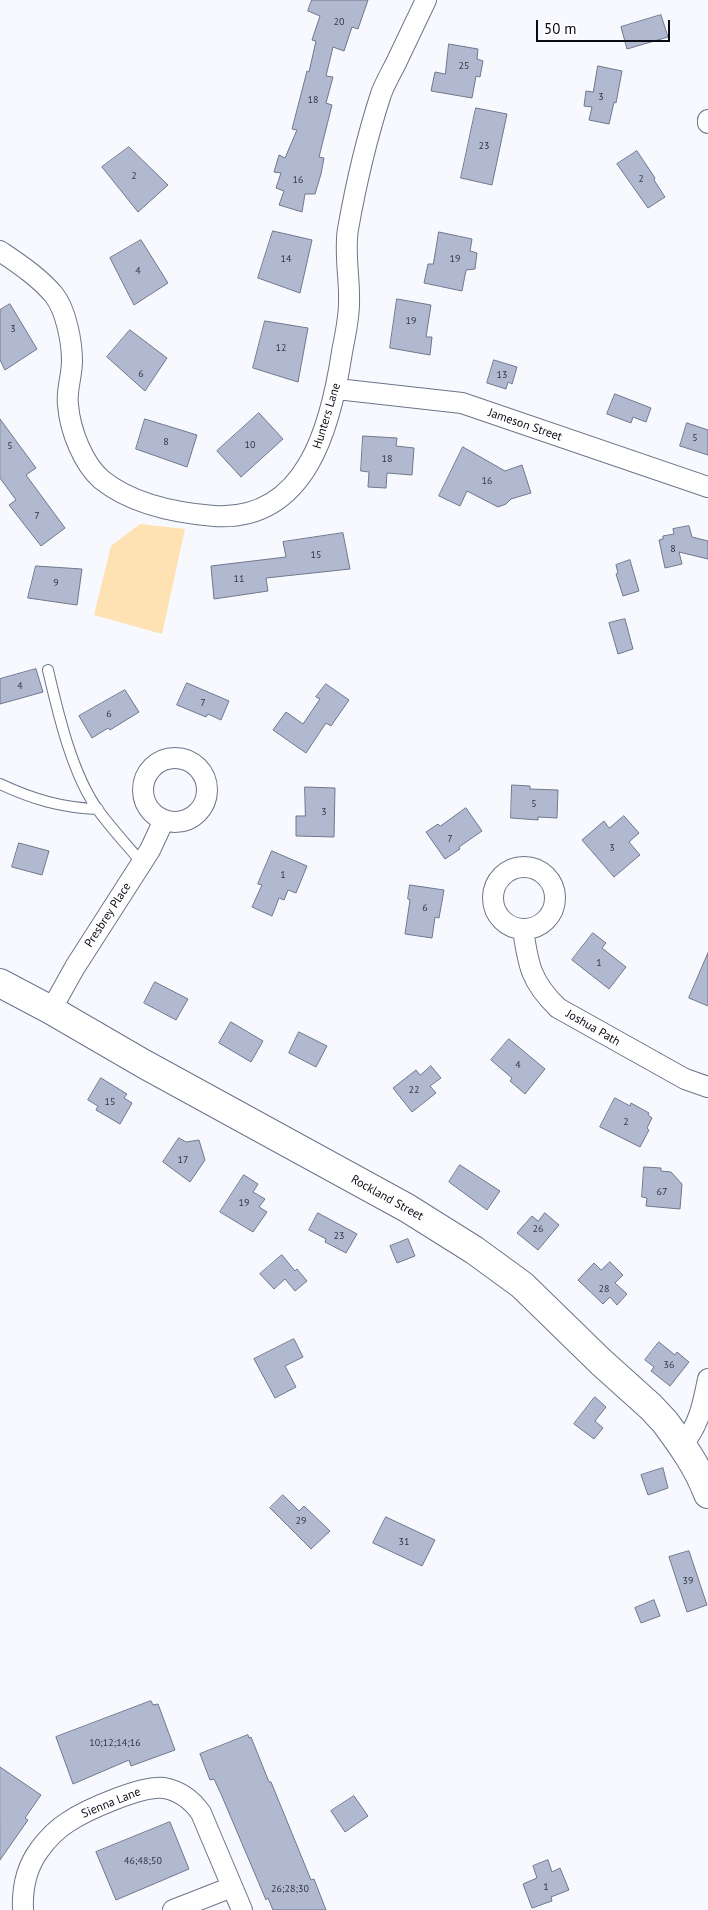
<!DOCTYPE html>
<html>
<head>
<meta charset="utf-8">
<style>
  body { margin:0 }
  #map { position:relative; width:708px; height:1910px; overflow:hidden; background:#f7f9fe; font-family:"PT Sans",sans-serif }
  canvas { display:block }
  .scale { position:absolute; left:536px; top:20px; width:134px; height:22px; box-sizing:border-box; border:2px solid #090c14; border-top:0; padding-left:6px; font-size:15px; line-height:18px; white-space:nowrap; color:#090c14; -webkit-text-stroke:4px #fff; paint-order:stroke }
</style>
</head>
<body>
<div id="map">
<canvas width="708" height="1910"></canvas>
<div class="scale">50 m</div>
</div>
<script>
const g = document.querySelector('canvas').getContext('2d');
g.lineJoin = 'round';
function paint(path, color) {
  g.fillStyle = color;
  g.fill(path, 'evenodd');
}
function strokePath(path, color, width, dash) {
  g.strokeStyle = color;
  g.lineWidth = width;
  g.lineCap = dash ? 'butt' : 'round';
  g.setLineDash(dash || []);
  g.stroke(path);
}
function label(font, color, halo, rows, align = 'center') {
  g.font = font + ' "PT Sans",sans-serif';
  g.lineWidth = 5;
  g.setLineDash([]);
  g.textBaseline = 'middle';
  g.strokeStyle = halo;
  g.fillStyle = color;
  for (const [text, x, y, turn = 0] of rows) {
    g.save();
    g.translate(x, y);
    g.rotate((+turn || 0) * Math.PI / 180);
    g.textAlign = isNaN(turn) ? turn : align;
    if (halo) g.strokeText(text, 0, 0);
    g.fillText(text, 0, 0);
    g.restore();
  }
}
const green = new Path2D(`
  M 140,524 L 185,529 L 162,634 L 94,615 L 111,546 Z`);
const building = new Path2D(`
  M 312,0 L 368,0 L 358,29 L 352,27 L 344,51 L 333,47 L 326,76 L 333,77 L 326,103 L 332,105 L 319,157 L 324,158 L 321,174 L 315,194 L 305,194 L 302,212 L 279,205 L 284,191 L 276,188 L 281,173 L 274,172 L 279,155 L 285,158 L 297,130 L 292,129 L 307,71 L 309,72 L 316,41 L 312,40 L 320,16 L 308,11 Z
  M 661,15 L 668,37 L 627,49 L 621,27 Z
  M 449,44 L 478,49 L 477,59 L 483,61 L 480,77 L 476,76 L 472,98 L 431,91 L 435,72 L 445,74 Z
  M 598,66 L 622,71 L 616,103 L 614,102 L 609,124 L 589,120 L 592,107 L 584,106 L 586,91 L 593,92 Z
  M 476,108 L 507,114 L 492,185 L 461,178 Z
  M 129,147 L 168,185 L 138,212 L 102,167 Z
  M 637,151 L 655,178 L 654,180 L 665,197 L 648,208 L 617,164 Z
  M 273,231 L 312,240 L 300,293 L 258,278 Z
  M 439,232 L 472,239 L 470,251 L 477,253 L 475,269 L 466,270 L 462,291 L 424,283 L 428,264 L 433,264 Z
  M 141,240 L 168,283 L 134,305 L 110,258 Z
  M 397,299 L 431,305 L 426,337 L 432,337 L 430,355 L 390,348 Z
  M 10,304 L 37,349 L 5,370 L 0,360 L 0,310 Z
  M 265,321 L 308,328 L 298,382 L 253,368 Z
  M 130,330 L 167,358 L 145,391 L 107,357 Z
  M 494,360 L 517,367 L 512,384 L 508,382 L 506,389 L 487,383 Z
  M 615,394 L 651,408 L 646,422 L 633,417 L 631,423 L 607,414 Z
  M 259,413 L 283,439 L 241,477 L 217,451 Z
  M 0,419 L 36,468 L 26,475 L 65,528 L 41,546 L 9,505 L 16,500 L 0,478 Z
  M 145,419 L 197,435 L 187,467 L 136,449 Z
  M 687,423 L 708,430 L 708,455 L 680,446 Z
  M 363,436 L 397,438 L 396,446 L 414,448 L 412,475 L 387,473 L 386,488 L 368,487 L 369,472 L 361,471 Z
  M 463,447 L 505,471 L 522,465 L 531,493 L 511,499 L 506,504 L 498,507 L 467,491 L 460,506 L 439,496 Z
  M 689,526 L 692,537 L 708,541 L 708,559 L 679,552 L 682,564 L 665,568 L 659,540 L 663,539 L 663,536 L 674,534 L 673,529 Z
  M 343,533 L 350,569 L 266,578 L 268,591 L 214,599 L 211,566 L 286,557 L 283,542 Z
  M 630,560 L 639,591 L 623,596 L 616,574 L 618,573 L 616,565 Z
  M 36,566 L 82,569 L 77,605 L 28,598 Z
  M 625,619 L 633,649 L 618,654 L 609,623 Z
  M 36,669 L 43,692 L 0,704 L 0,679 Z
  M 187,683 L 229,701 L 221,720 L 208,714 L 206,717 L 177,705 Z
  M 326,684 L 349,700 L 331,726 L 326,723 L 306,753 L 273,730 L 286,712 L 303,724 L 320,699 L 316,697 Z
  M 125,690 L 139,712 L 110,730 L 108,728 L 92,738 L 79,716 Z
  M 512,785 L 530,786 L 530,789 L 558,790 L 557,818 L 538,817 L 538,820 L 511,818 Z
  M 305,787 L 335,788 L 334,837 L 296,836 L 296,816 L 305,816 Z
  M 466,808 L 482,831 L 459,847 L 460,849 L 445,859 L 426,832 L 438,824 L 440,826 Z
  M 624,816 L 639,833 L 629,842 L 640,855 L 614,877 L 582,840 L 604,821 L 609,828 Z
  M 19,843 L 49,851 L 42,875 L 12,867 Z
  M 272,851 L 307,866 L 296,893 L 288,890 L 284,900 L 279,898 L 272,916 L 252,907 L 262,885 L 258,884 Z
  M 410,885 L 444,890 L 439,918 L 435,917 L 432,938 L 405,934 L 410,900 L 408,899 Z
  M 593,933 L 606,943 L 602,948 L 626,967 L 609,989 L 572,960 Z
  M 708,953 L 708,1006 L 689,998 Z
  M 155,982 L 188,999 L 176,1020 L 144,1003 Z
  M 231,1022 L 263,1041 L 251,1062 L 219,1043 Z
  M 299,1032 L 327,1046 L 316,1067 L 289,1053 Z
  M 509,1039 L 545,1069 L 525,1094 L 510,1081 L 512,1078 L 491,1060 Z
  M 431,1066 L 441,1078 L 430,1086 L 436,1093 L 412,1112 L 393,1088 L 416,1070 L 420,1075 Z
  M 101,1078 L 127,1094 L 124,1098 L 132,1103 L 120,1124 L 96,1110 L 98,1106 L 88,1100 Z
  M 615,1098 L 630,1106 L 631,1103 L 649,1113 L 648,1115 L 652,1118 L 647,1128 L 649,1130 L 640,1147 L 600,1127 Z
  M 179,1138 L 186,1142 L 199,1140 L 205,1160 L 190,1182 L 163,1162 Z
  M 460,1165 L 500,1191 L 487,1210 L 449,1182 Z
  M 644,1167 L 661,1168 L 661,1171 L 671,1172 L 682,1184 L 680,1209 L 646,1206 L 647,1198 L 642,1197 Z
  M 244,1175 L 258,1184 L 253,1192 L 265,1199 L 259,1207 L 267,1212 L 253,1232 L 220,1212 Z
  M 318,1213 L 357,1234 L 346,1253 L 325,1242 L 326,1239 L 309,1230 Z
  M 545,1213 L 559,1225 L 538,1250 L 517,1233 L 532,1216 L 538,1221 Z
  M 408,1239 L 415,1256 L 397,1263 L 390,1246 Z
  M 282,1255 L 295,1271 L 297,1269 L 307,1281 L 295,1291 L 285,1279 L 274,1289 L 260,1274 Z
  M 610,1262 L 623,1275 L 615,1283 L 627,1294 L 617,1305 L 610,1297 L 603,1304 L 578,1280 L 594,1263 L 601,1270 Z
  M 294,1339 L 303,1357 L 285,1366 L 296,1387 L 275,1398 L 254,1359 Z
  M 659,1342 L 675,1355 L 677,1352 L 689,1362 L 670,1386 L 651,1371 L 654,1367 L 645,1360 Z
  M 595,1397 L 606,1407 L 595,1421 L 603,1428 L 594,1439 L 574,1424 Z
  M 663,1468 L 668,1488 L 648,1495 L 641,1475 Z
  M 283,1495 L 299,1511 L 304,1506 L 330,1531 L 311,1549 L 270,1508 Z
  M 386,1517 L 435,1540 L 422,1566 L 373,1543 Z
  M 689,1551 L 707,1605 L 687,1612 L 669,1557 Z
  M 654,1600 L 660,1616 L 641,1623 L 635,1608 Z
  M 151,1701 L 153,1705 L 158,1704 L 175,1750 L 131,1766 L 129,1760 L 73,1784 L 56,1737 Z
  M 248,1735 L 249,1738 L 251,1737 L 269,1782 L 271,1782 L 311,1880 L 314,1879 L 326,1910 L 273,1910 L 268,1898 L 266,1900 L 221,1794 L 214,1779 L 210,1780 L 200,1754 Z
  M 0,1767 L 41,1795 L 25,1818 L 28,1820 L 0,1860 Z
  M 354,1796 L 368,1816 L 345,1832 L 331,1811 Z
  M 170,1822 L 189,1869 L 116,1900 L 96,1852 Z
  M 548,1860 L 552,1872 L 560,1868 L 569,1890 L 551,1897 L 552,1901 L 532,1908 L 523,1884 L 537,1878 L 533,1866 Z`);
const lane = new Path2D(`
  M 48,670 C 58,713 72,774 98,810 C 111,828 127,845 142,863
  M 0,784 C 32,799 62,808 98,809`);
const street = new Path2D(`
  M 708,120 L 708,123
  M 0,251 C 19,264 39,277 54,295 C 66,310 72,342 72,361 C 72,376 66,391 68,405 C 70,430 83,464 102,480 C 132,504 177,513 214,516 C 307,522 331,425 342,352 C 345,336 349,319 349,303 C 350,279 344,253 348,229 C 356,184 367,137 381,94 C 385,83 391,73 396,63 C 406,42 416,21 426,0
  M 337,389 L 462,403 L 708,487
  M143 790a32 32 0 1 1 64 0a32 32 0 1 1-64 0Z
  M493 898a31 31 0 1 1 62 0a31 31 0 1 1-62 0Z
  M 523,929 C 528,965 531,982 558,1008 L 685,1079 L 708,1087
  M 51,1010 L 75,967 L 150,850 L 164,820
  M 682,1445 C 699,1426 703,1404 708,1379
  M 23,1910 C 22,1888 27,1866 40,1849 C 48,1838 57,1829 68,1822 C 86,1810 142,1785 164,1788 C 180,1791 192,1800 201,1813 L 242,1910
  M 173,1910 L 232,1887`);
const secondary = new Path2D(`
  M 0,983 L 51,1010 L 144,1064 L 407,1208 L 474,1250 L 522,1285 L 601,1362 L 651,1407 L 665,1422 C 682,1445 698,1467 708,1494`);
const numberNames = [
  ["20",339,22],
  ["25",464,66],
  ["3",601,97],
  ["18",313,100],
  ["23",484,146],
  ["2",134,176],
  ["2",641,179],
  ["16",298,180],
  ["14",286,259],
  ["19",455,259],
  ["4",138,271],
  ["19",411,321],
  ["3",13,329],
  ["12",281,348],
  ["6",141,374],
  ["13",502,375],
  ["5",695,438],
  ["8",166,442],
  ["10",250,445],
  ["5",10,446],
  ["18",387,459],
  ["16",487,481],
  ["7",37,516],
  ["8",673,549],
  ["15",316,555],
  ["11",239,579],
  ["9",56,583],
  ["4",20,686],
  ["7",203,703],
  ["6",109,714],
  ["5",534,804],
  ["3",324,812],
  ["7",450,839],
  ["3",612,848],
  ["1",283,875],
  ["6",425,908],
  ["1",599,963],
  ["4",518,1065],
  ["22",414,1090],
  ["15",110,1102],
  ["2",626,1122],
  ["17",183,1160],
  ["67",662,1192],
  ["19",244,1203],
  ["26",538,1229],
  ["23",339,1236],
  ["28",604,1289],
  ["36",669,1365],
  ["29",301,1521],
  ["31",404,1542],
  ["39",688,1581],
  ["10;12;14;16",115,1743],
  ["46;48;50",143,1861],
  ["1",546,1887],
  ["26;28;30",290,1889]
];
const streetNames = [
  ["Hunters Lane",327,416,-73],
  ["Jameson Street",525,425,19],
  ["Presbrey Place",108,915,-57],
  ["Joshua Path",593,1028,30],
  ["Rockland Street",387,1198,29],
  ["Sienna Lane",111,1803,-22]
];
paint(green, '#fee2b3');
paint(building, '#b0b9d0');
strokePath(building, '#70788d', 1);
strokePath(lane, '#6c7589', 12);
strokePath(street, '#6c7589', 22);
strokePath(secondary, '#6c7589', 30);
strokePath(lane, '#fff', 10);
strokePath(street, '#fff', 20);
strokePath(secondary, '#fff', 28);
label('10px', '#333743', null, numberNames);
label('12px', '#090c14', '#fff', streetNames);
</script>
</body>
</html>
